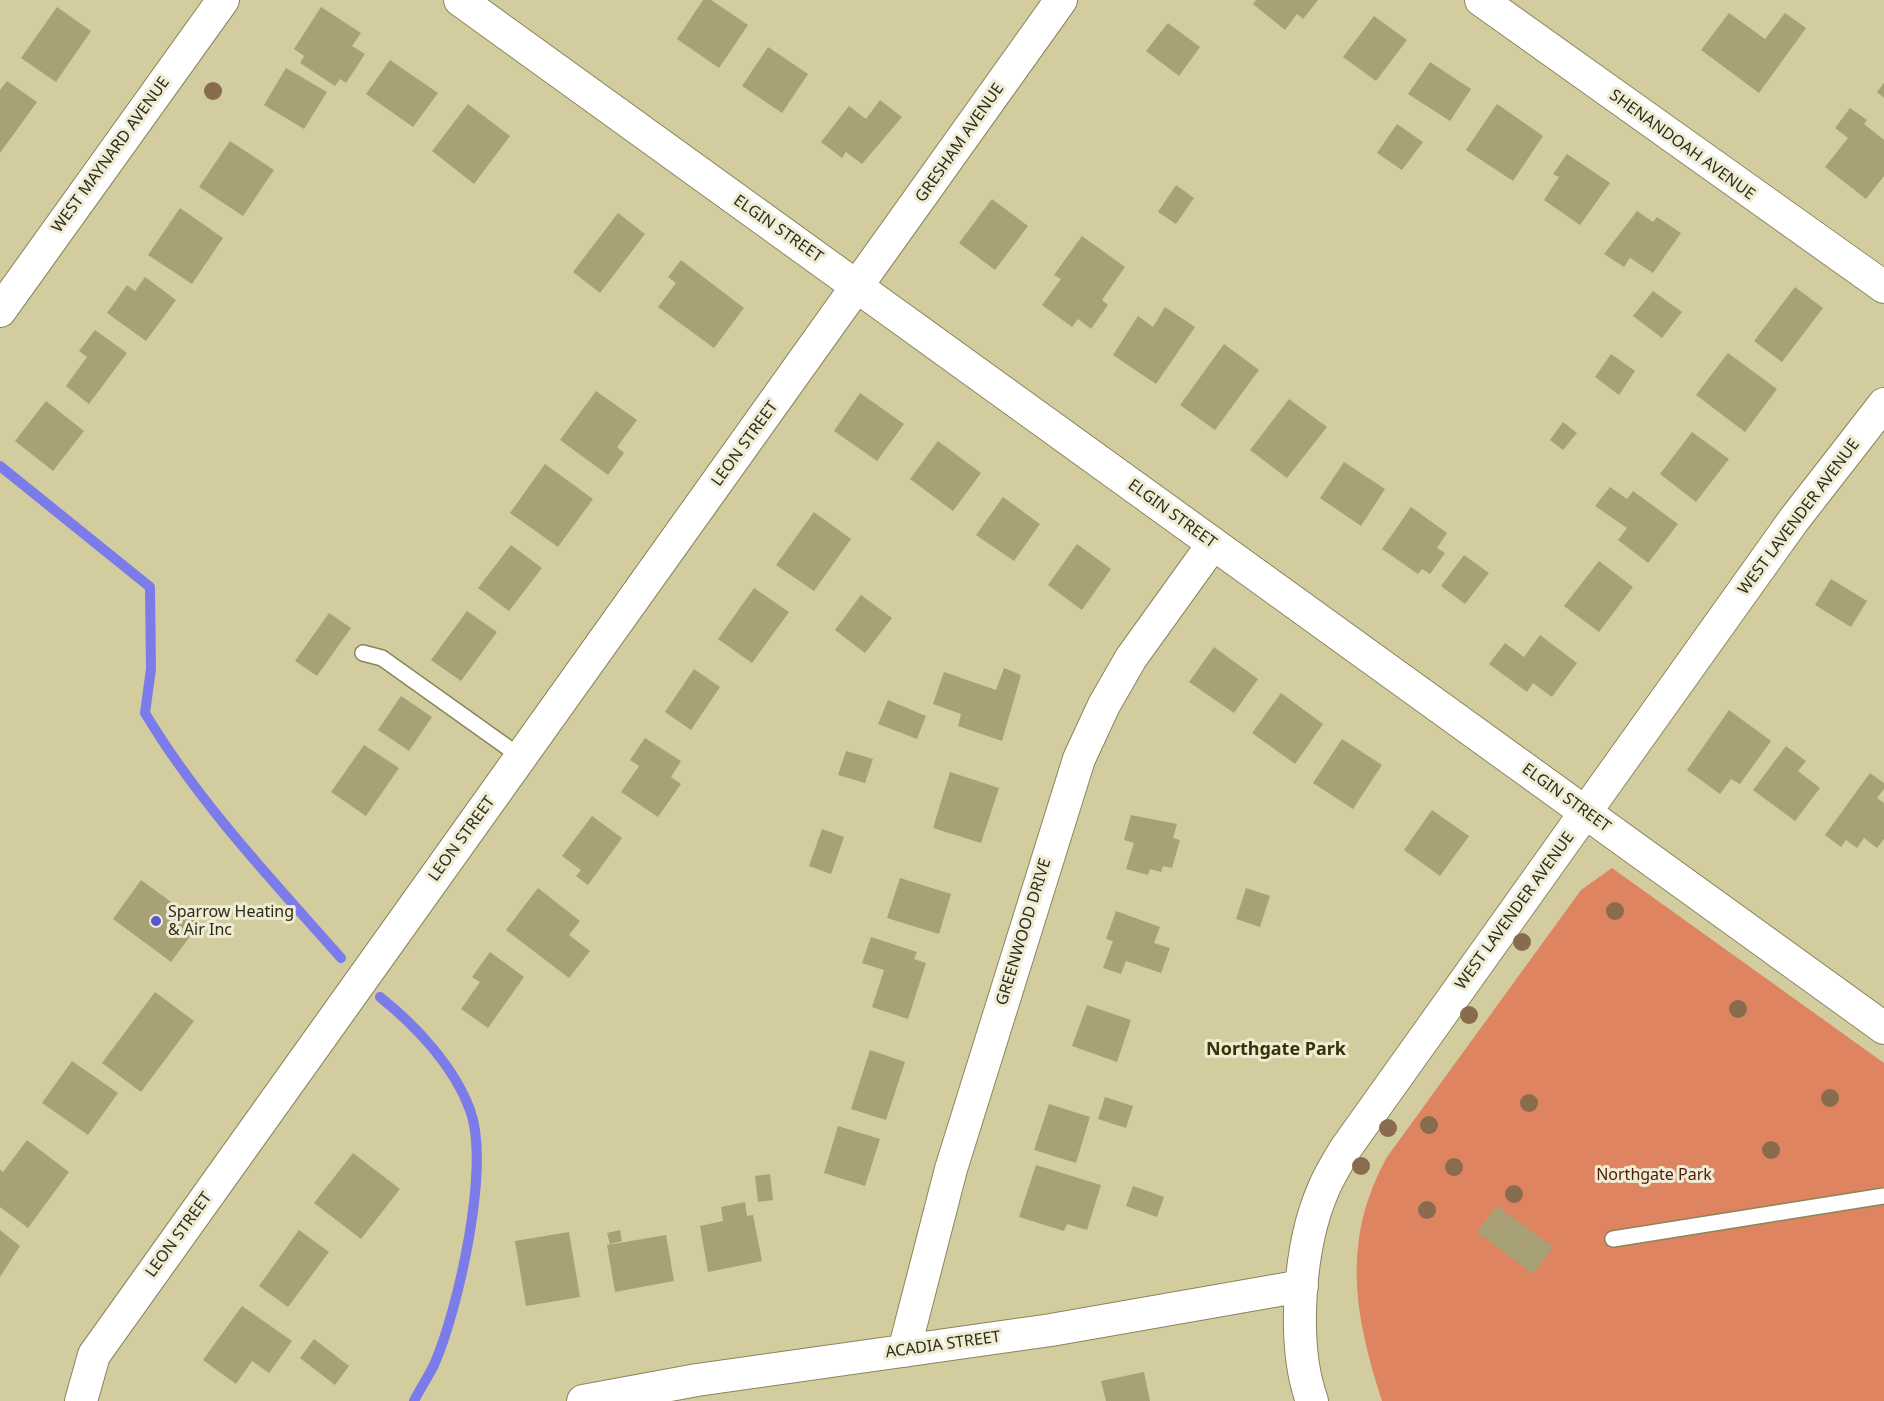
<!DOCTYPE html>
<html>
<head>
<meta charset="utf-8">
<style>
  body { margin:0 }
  canvas { display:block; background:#d2cc9f }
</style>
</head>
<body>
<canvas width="1884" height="1401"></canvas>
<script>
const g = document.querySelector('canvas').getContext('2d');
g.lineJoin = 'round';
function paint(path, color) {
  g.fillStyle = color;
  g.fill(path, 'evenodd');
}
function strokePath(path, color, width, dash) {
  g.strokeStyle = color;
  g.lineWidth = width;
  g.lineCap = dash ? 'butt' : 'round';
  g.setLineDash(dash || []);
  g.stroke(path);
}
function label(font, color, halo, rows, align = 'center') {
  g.font = font + ' "Noto Sans",sans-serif';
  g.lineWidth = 6;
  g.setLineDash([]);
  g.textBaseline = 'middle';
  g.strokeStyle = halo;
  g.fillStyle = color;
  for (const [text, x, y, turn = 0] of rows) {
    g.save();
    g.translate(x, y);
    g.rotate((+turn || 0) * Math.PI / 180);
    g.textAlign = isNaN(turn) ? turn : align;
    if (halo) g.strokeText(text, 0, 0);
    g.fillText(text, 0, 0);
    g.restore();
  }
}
const green = new Path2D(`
  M 1612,868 L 1884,1063 L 1884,1401 L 1382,1401 C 1354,1315 1341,1240 1387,1157 L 1581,890 Z`);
const stream = new Path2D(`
  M 0,466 L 150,587 L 151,669 L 145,713 C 199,803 272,880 341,958
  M 380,997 C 416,1026 454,1066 470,1110 C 491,1166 458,1310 434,1365 C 428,1377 420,1389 414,1401`);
const building = new Path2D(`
  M 703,0 L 711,0 L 748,25 L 719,68 L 677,39 Z
  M 1256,0 L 1318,0 L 1303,19 L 1297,14 L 1285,30 L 1253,4 Z
  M 57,7 L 91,31 L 56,82 L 21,58 Z
  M 321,7 L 361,33 L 352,46 L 365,54 L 346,83 L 340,79 L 335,86 L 300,63 L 304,56 L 294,49 Z
  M 1729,13 L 1765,39 L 1785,13 L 1806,28 L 1759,93 L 1701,50 Z
  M 1374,16 L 1407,40 L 1376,81 L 1343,57 Z
  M 1168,23 L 1200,47 L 1179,76 L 1146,51 Z
  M 768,47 L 808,74 L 782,113 L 742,86 Z
  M 390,60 L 438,93 L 413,127 L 366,94 Z
  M 1430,62 L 1471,89 L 1450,121 L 1408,94 Z
  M 286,68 L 327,92 L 304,129 L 264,105 Z
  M 7,81 L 37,102 L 0,153 L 0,90 Z
  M 1884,83 L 1884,98 L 1877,92 Z
  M 880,100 L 902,117 L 862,164 L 846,152 L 842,158 L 821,142 L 849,106 L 866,119 Z
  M 468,104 L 510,136 L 474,184 L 432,151 Z
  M 1497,104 L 1543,136 L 1513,181 L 1466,150 Z
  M 1850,108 L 1867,120 L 1864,124 L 1884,140 L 1884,176 L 1866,199 L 1825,167 L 1848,138 L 1835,128 Z
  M 1397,124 L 1423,142 L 1402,170 L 1377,153 Z
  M 230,141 L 274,170 L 243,216 L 199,187 Z
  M 1567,154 L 1610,183 L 1580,225 L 1544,200 L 1559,177 L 1553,174 Z
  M 1176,185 L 1194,198 L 1176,224 L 1158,212 Z
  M 992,199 L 1028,226 L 995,270 L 959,243 Z
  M 180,208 L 223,238 L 192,284 L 148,255 Z
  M 1637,211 L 1653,222 L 1657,217 L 1681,233 L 1653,273 L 1630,258 L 1624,267 L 1604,254 Z
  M 618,213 L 645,234 L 600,293 L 573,272 Z
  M 1082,236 L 1125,267 L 1102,300 L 1108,305 L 1091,329 L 1078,319 L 1072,327 L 1042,305 L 1061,279 L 1054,275 Z
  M 681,260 L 744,308 L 714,348 L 658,307 L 676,283 L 668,277 Z
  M 145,277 L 176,300 L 146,341 L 107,313 L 127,285 L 135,291 Z
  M 1795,287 L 1823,308 L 1782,362 L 1754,341 Z
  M 1653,291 L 1682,312 L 1662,338 L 1633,316 Z
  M 1165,307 L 1195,327 L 1156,384 L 1113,355 L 1138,316 L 1153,327 Z
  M 95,330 L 127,353 L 89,404 L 66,386 L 87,357 L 79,351 Z
  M 1224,344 L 1259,370 L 1215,430 L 1180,405 Z
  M 1728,353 L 1777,389 L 1745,432 L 1696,395 Z
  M 1611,354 L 1635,371 L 1619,395 L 1595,377 Z
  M 596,391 L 637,420 L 617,447 L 624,453 L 608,475 L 560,440 Z
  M 860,393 L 904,424 L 877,461 L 834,431 Z
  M 1289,399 L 1327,427 L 1287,478 L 1250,450 Z
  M 46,401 L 84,431 L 53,471 L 15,441 Z
  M 1563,422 L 1577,433 L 1563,450 L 1550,440 Z
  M 1692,432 L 1729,459 L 1696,502 L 1660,474 Z
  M 938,441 L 981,473 L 953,511 L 910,479 Z
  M 1344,462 L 1385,489 L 1361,526 L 1320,498 Z
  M 545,464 L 593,499 L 558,547 L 510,513 Z
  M 1610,487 L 1627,499 L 1633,491 L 1678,524 L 1648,563 L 1618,540 L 1627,528 L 1595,506 Z
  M 1003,497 L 1040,524 L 1014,561 L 976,535 Z
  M 1411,507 L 1447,533 L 1437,548 L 1445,553 L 1430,574 L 1422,569 L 1418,574 L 1382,549 Z
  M 814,512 L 851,539 L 814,591 L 776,565 Z
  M 1077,544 L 1111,569 L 1082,610 L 1048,585 Z
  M 511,545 L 542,568 L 509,611 L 478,588 Z
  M 1464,555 L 1489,573 L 1465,604 L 1441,586 Z
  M 1599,561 L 1633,587 L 1599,632 L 1564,606 Z
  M 1831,579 L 1867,601 L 1851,627 L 1815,605 Z
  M 754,588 L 789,612 L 752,663 L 718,639 Z
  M 861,595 L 892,618 L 865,653 L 835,630 Z
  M 467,611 L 497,632 L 461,681 L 431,660 Z
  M 329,613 L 351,628 L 317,676 L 295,661 Z
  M 1540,635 L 1577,663 L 1552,697 L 1533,683 L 1527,692 L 1489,664 L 1505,643 L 1524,657 Z
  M 1214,647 L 1258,679 L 1234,713 L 1189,682 Z
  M 1004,668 L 1021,675 L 1002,741 L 958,726 L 961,714 L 933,704 L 944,672 L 996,690 Z
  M 694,669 L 720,687 L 691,730 L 665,712 Z
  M 1281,693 L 1323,724 L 1295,764 L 1252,733 Z
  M 401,696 L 432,717 L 409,751 L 378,730 Z
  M 888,700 L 926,716 L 917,739 L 878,724 Z
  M 1729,710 L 1771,741 L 1740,784 L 1731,779 L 1720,794 L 1687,770 Z
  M 645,738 L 681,761 L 671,777 L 681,784 L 658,817 L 621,792 L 639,766 L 630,760 Z
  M 1342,739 L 1382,765 L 1353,809 L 1313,783 Z
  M 364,745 L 399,768 L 366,816 L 331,792 Z
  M 1786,746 L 1806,761 L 1798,771 L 1820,788 L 1795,821 L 1753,790 Z
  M 846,751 L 873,759 L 865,783 L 838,775 Z
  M 950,772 L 999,788 L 981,843 L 933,828 Z
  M 1870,773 L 1884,783 L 1884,789 L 1877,798 L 1884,803 L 1884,839 L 1877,848 L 1864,838 L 1857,848 L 1846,840 L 1841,847 L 1825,835 Z
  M 1432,810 L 1469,836 L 1440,876 L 1404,850 Z
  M 1131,815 L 1177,824 L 1173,838 L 1180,840 L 1172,868 L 1163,866 L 1161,872 L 1150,869 L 1148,875 L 1126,869 L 1134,843 L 1124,840 Z
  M 592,816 L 622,838 L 588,885 L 576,876 L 581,870 L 562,856 Z
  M 822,829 L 844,837 L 831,874 L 809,866 Z
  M 900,878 L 951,894 L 939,934 L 887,918 Z
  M 141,880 L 200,923 L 171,962 L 113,919 Z
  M 538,888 L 580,921 L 569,935 L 590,951 L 569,978 L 506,930 Z
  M 1246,888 L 1270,896 L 1260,927 L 1236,919 Z
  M 1116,911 L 1160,927 L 1154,943 L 1170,948 L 1161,973 L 1126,961 L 1121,974 L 1103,968 L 1113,941 L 1106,939 Z
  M 871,937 L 917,952 L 914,959 L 926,963 L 908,1019 L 872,1007 L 884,970 L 862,963 Z
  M 490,952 L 524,977 L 488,1028 L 461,1009 L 480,982 L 472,977 Z
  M 155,992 L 194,1021 L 141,1092 L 102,1063 Z
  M 1087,1005 L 1131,1020 L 1117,1062 L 1072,1046 Z
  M 870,1050 L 905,1062 L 886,1120 L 851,1109 Z
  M 72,1061 L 118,1093 L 88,1135 L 42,1103 Z
  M 1105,1097 L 1133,1106 L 1126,1128 L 1098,1119 Z
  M 1049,1104 L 1090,1117 L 1076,1163 L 1034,1150 Z
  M 838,1126 L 880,1139 L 865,1186 L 824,1173 Z
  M 27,1140 L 69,1172 L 28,1228 L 0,1207 L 0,1169 L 3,1172 Z
  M 353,1153 L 400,1189 L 361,1239 L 314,1203 Z
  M 1036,1165 L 1101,1185 L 1087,1230 L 1067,1224 L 1064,1231 L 1019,1217 Z
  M 770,1174 L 773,1200 L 758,1202 L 755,1176 Z
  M 1133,1186 L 1164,1197 L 1157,1217 L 1126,1206 Z
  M 745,1202 L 747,1216 L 753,1215 L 762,1261 L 708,1272 L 700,1226 L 723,1221 L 721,1207 Z
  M 1497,1206 L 1553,1247 L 1533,1274 L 1477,1232 Z
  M 0,1230 L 20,1246 L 0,1277 Z
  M 299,1230 L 329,1252 L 288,1307 L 259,1286 Z
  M 620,1230 L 622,1241 L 610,1244 L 607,1233 Z
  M 569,1232 L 580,1297 L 526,1306 L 515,1241 Z
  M 666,1235 L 674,1281 L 615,1292 L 607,1245 Z
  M 242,1306 L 292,1341 L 269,1373 L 252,1361 L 236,1384 L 203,1360 Z
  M 314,1339 L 349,1366 L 335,1385 L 300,1358 Z
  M 1144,1372 L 1150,1401 L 1106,1401 L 1101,1381 Z`);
const service = new Path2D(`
  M 363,653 L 382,658 L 521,757
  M 1613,1239 L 1884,1196`);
const minor = new Path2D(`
  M 460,0 L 1884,1028
  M 1481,0 L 1884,287
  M 0,311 L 223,0
  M 904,1351 L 951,1169 L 1079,759 L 1104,705 L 1131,658 L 1213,544
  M 81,1401 L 94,1355 L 1061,0
  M 583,1401 L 697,1380 L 1051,1330 L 1302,1286
  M 1312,1401 C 1291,1343 1299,1244 1324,1188 C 1330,1174 1338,1161 1346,1148 L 1793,521 L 1884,404`);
const trees = [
  [213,91],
  [1615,911],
  [1522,942],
  [1738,1009],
  [1469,1015],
  [1830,1098],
  [1529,1103],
  [1429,1125],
  [1388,1128],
  [1771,1150],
  [1361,1166],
  [1454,1167],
  [1514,1194],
  [1427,1210]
];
const markers = [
  [156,921,6,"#5c54cc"]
];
const streetNames = [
  ["GRESHAM AVENUE",960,143,-55],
  ["SHENANDOAH AVENUE",1682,145,36],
  ["WEST MAYNARD AVENUE",111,155,-54],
  ["ELGIN STREET",778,229,35],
  ["LEON STREET",745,444,-54],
  ["ELGIN STREET",1172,514,36],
  ["WEST LAVENDER AVENUE",1799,517,-53],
  ["ELGIN STREET",1566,798,36],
  ["LEON STREET",462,839,-54],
  ["WEST LAVENDER AVENUE",1515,911,-54],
  ["GREENWOOD DRIVE",1024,932,-73],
  ["LEON STREET",179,1235,-54],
  ["ACADIA STREET",943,1345,-8]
];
const poiNames = [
  ["Sparrow Heating",168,912],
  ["& Air Inc",168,930]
];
const parkNames = [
  ["Northgate Park",1654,1175]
];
const neighbourhoodNames = [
  ["Northgate Park",1276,1050]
];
paint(green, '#df8461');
strokePath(stream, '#7c7bea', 10);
paint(building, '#a7a175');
strokePath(service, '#8b855a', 18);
strokePath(minor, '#8b855a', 34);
strokePath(service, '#fff', 15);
strokePath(minor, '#fff', 32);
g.fillStyle = '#886c4d';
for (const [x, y] of trees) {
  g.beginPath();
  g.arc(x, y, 9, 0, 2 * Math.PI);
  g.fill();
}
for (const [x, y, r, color] of markers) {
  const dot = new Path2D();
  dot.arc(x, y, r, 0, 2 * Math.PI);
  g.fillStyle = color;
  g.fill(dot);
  strokePath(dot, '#efecd5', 2);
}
label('16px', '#2e2b19', '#efecd5', streetNames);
label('16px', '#2e2b19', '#efecd5', poiNames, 'left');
label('16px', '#4c1d0a', '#efecd5', parkNames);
label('bold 18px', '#393307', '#efecd5', neighbourhoodNames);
</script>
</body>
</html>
